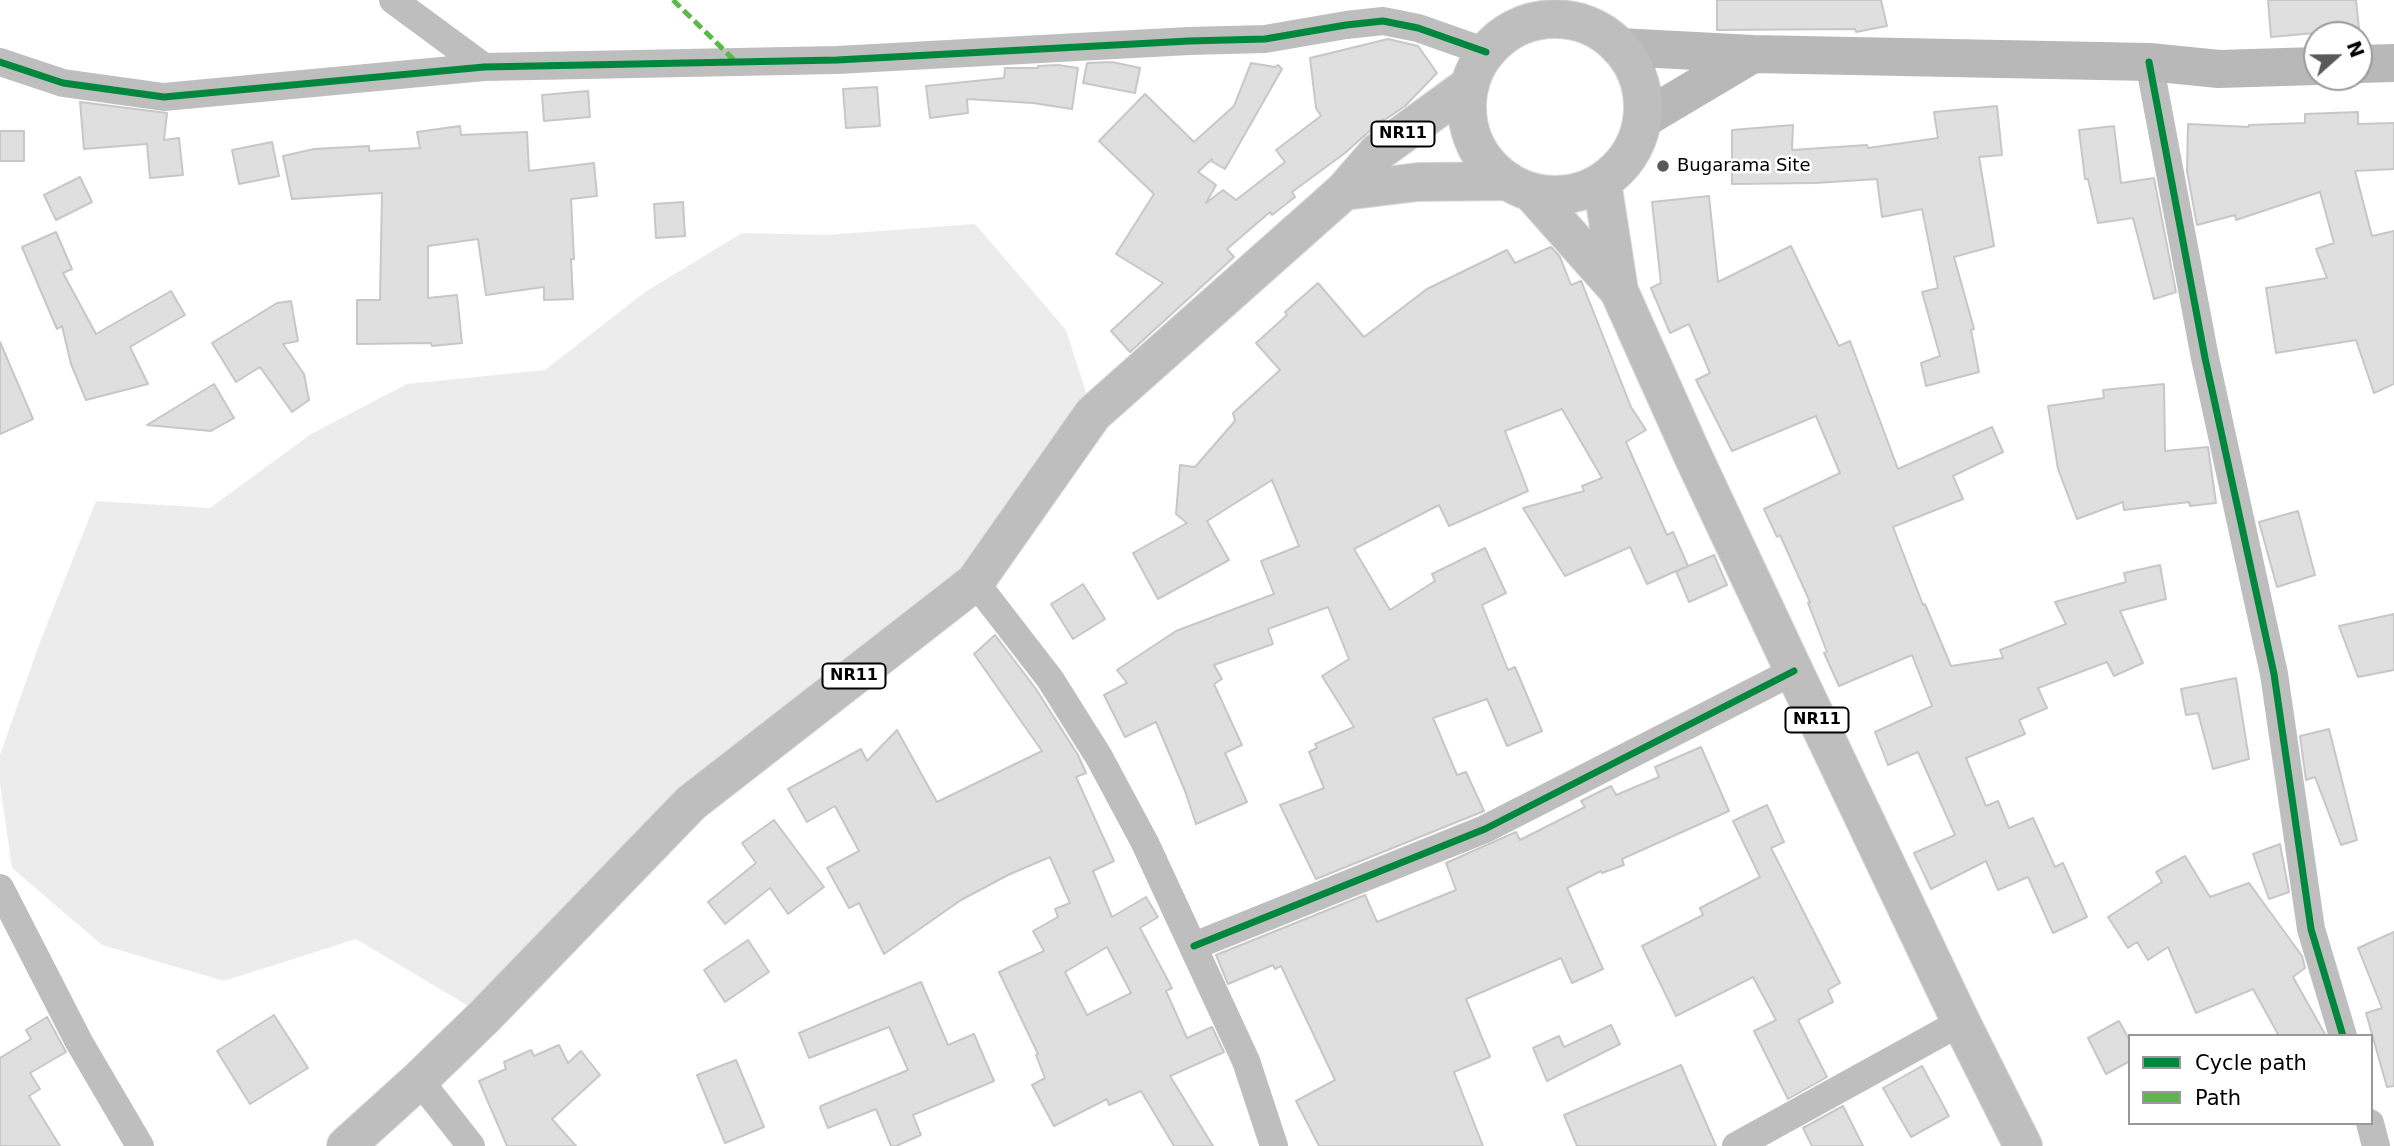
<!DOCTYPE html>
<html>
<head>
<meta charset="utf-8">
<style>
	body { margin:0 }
	#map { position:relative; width:2394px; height:1146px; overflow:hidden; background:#fff; font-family:"DejaVu Sans",sans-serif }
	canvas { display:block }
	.legend { position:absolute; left:2128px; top:1034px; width:245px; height:91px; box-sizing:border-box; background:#fff; border:2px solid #999; margin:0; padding:9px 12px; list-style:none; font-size:21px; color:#000 }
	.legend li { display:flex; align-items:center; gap:14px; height:35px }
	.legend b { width:35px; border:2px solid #999 }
	.north { position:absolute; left:2303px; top:21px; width:70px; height:70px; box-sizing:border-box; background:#fff; border:2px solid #999; border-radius:50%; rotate:69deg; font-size:19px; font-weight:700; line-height:28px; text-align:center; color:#000 }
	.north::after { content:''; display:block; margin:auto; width:24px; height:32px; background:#595959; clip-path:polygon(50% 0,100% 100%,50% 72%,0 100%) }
</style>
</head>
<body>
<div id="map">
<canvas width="2394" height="1146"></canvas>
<ul class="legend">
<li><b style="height:9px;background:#00873e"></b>Cycle path</li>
<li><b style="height:9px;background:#58b947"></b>Path</li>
</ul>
<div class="north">N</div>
</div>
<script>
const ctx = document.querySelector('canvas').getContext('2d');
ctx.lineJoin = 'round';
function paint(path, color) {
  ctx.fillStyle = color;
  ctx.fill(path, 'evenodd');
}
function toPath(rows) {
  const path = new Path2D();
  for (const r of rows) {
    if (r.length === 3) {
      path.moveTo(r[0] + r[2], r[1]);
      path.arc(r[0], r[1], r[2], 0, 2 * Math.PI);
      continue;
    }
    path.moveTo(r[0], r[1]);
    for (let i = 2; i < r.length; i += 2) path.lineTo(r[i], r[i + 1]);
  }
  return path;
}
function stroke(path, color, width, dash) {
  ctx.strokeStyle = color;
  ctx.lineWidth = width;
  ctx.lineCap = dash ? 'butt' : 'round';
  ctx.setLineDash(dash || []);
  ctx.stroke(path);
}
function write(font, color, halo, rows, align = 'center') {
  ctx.font = font + ' "DejaVu Sans",sans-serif';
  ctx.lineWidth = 5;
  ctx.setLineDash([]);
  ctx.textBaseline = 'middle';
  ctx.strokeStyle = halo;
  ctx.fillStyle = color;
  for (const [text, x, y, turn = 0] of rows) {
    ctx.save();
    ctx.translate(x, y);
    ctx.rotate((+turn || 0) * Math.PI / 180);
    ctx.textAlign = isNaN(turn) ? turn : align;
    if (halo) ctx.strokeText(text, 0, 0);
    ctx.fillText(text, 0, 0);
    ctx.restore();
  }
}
paint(toPath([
	[975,224,1066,330,1093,414,975,582,691,803,485,1016,356,939,224,981,102,945,12,868,0,784,0,755,40,642,96,501,210,508,311,434,407,384,545,370,645,292,742,233,826,235]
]), '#ececec');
const building = toPath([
	[1717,0,1881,0,1887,26,1856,32,1855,29,1717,30,1717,0],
	[2268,0,2356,0,2359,29,2271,37,2268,0],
	[1388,39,1418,46,1437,73,1405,106,1383,121,1383,119,1345,153,1292,192,1295,197,1272,215,1270,212,1227,249,1234,257,1130,352,1111,331,1163,283,1116,254,1154,194,1099,141,1145,94,1194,142,1234,106,1251,63,1275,67,1278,65,1282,69,1225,169,1211,161,1212,159,1198,172,1216,185,1206,203,1223,190,1236,200,1285,162,1276,150,1321,116,1316,108,1310,58,1388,39],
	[1112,62,1140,68,1135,93,1083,83,1087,63,1112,62],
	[1058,65,1078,68,1072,109,1033,103,967,99,968,113,930,118,926,86,1004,78,1005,68,1038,68,1038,66,1058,65],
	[877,87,880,126,846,128,843,89,877,87],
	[588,91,590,117,544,121,542,95,588,91],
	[80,102,167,113,164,140,179,138,183,175,150,178,147,144,84,149,80,102],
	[1997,106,2002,155,1979,157,1994,246,1954,257,1974,329,1971,330,1979,372,1926,386,1921,363,1940,356,1922,292,1938,288,1922,209,1882,217,1877,179,1815,183,1732,184,1732,130,1793,125,1792,150,1867,145,1868,148,1938,138,1934,112,1997,106],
	[2358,112,2358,124,2394,123,2394,169,2355,171,2372,236,2394,231,2394,384,2374,393,2356,340,2276,353,2266,288,2327,278,2316,249,2334,243,2320,192,2236,220,2235,215,2197,225,2187,171,2188,124,2249,127,2249,125,2305,123,2305,114,2358,112],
	[460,126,461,135,527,132,529,171,594,163,597,196,571,199,574,259,571,259,573,299,544,300,544,287,486,295,478,239,428,246,428,298,457,295,462,343,432,346,431,343,357,344,357,300,380,300,382,193,292,199,283,156,314,149,369,146,369,151,420,148,417,132,460,126],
	[2114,126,2121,183,2154,178,2176,292,2154,299,2133,218,2098,223,2088,179,2085,179,2079,130,2114,126],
	[0,131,24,131,24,161,0,161,0,131],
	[272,142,279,176,239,184,232,150,272,142],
	[80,177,92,202,56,220,44,195,80,177],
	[1709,196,1718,282,1791,246,1839,346,1850,341,1898,469,1992,427,2003,452,1953,476,1963,499,1893,527,1923,605,1925,604,1951,666,2003,658,2000,650,2066,624,2055,602,2126,582,2124,573,2160,565,2166,599,2120,611,2143,663,2114,676,2107,662,2038,688,2047,708,2019,720,2025,734,1966,758,1986,806,1998,801,2009,828,2033,818,2055,867,2063,863,2087,917,2053,933,2028,877,1998,890,1986,861,1931,889,1914,853,1955,835,1918,752,1888,765,1875,732,1932,706,1912,655,1839,686,1824,653,1827,652,1808,603,1810,602,1780,535,1777,537,1764,509,1840,473,1816,416,1732,451,1696,380,1710,373,1689,324,1670,333,1651,288,1661,283,1652,202,1709,196],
	[683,202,685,236,656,238,654,204,683,202],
	[56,232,72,269,63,273,96,334,171,291,185,315,130,347,148,384,86,400,71,364,62,326,57,329,22,247,56,232],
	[1551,247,1560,257,1571,285,1581,281,1582,283,1631,407,1646,430,1626,442,1667,535,1673,532,1688,566,1677,571,1714,555,1727,585,1689,602,1676,571,1647,584,1630,547,1565,576,1523,508,1584,491,1582,486,1602,478,1562,409,1505,431,1528,491,1449,526,1439,505,1354,549,1390,610,1435,581,1432,574,1485,548,1506,593,1482,605,1508,670,1515,667,1542,731,1507,746,1487,699,1433,718,1457,775,1466,772,1484,811,1316,879,1280,805,1324,788,1309,752,1317,748,1315,744,1354,727,1322,676,1349,659,1328,607,1268,629,1273,644,1214,665,1222,679,1214,684,1242,745,1225,753,1247,802,1196,824,1185,791,1156,722,1125,737,1104,695,1127,683,1117,670,1176,631,1274,594,1261,561,1299,546,1272,480,1207,521,1229,560,1158,599,1133,553,1187,523,1176,514,1180,465,1195,467,1235,421,1233,413,1280,370,1256,343,1287,315,1285,312,1318,283,1364,337,1427,289,1507,250,1515,263,1551,247],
	[291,301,298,341,283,344,304,374,309,400,292,412,260,367,236,382,212,343,277,303,291,301],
	[0,342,33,419,0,434,0,342],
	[214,384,234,418,211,431,147,425,214,384],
	[2164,384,2165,451,2208,447,2216,503,2190,506,2189,502,2124,510,2123,502,2077,519,2058,469,2048,406,2104,398,2103,390,2164,384],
	[2298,511,2315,575,2277,587,2259,522,2298,511],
	[1083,584,1105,619,1073,639,1051,604,1083,584],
	[2394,614,2394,670,2358,677,2339,626,2394,614],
	[995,635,1036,689,1078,755,1086,773,1076,777,1114,861,1093,871,1112,917,1146,897,1158,917,1140,928,1172,988,1166,991,1187,1038,1212,1027,1224,1052,1170,1076,1213,1146,1174,1146,1141,1091,1109,1105,1107,1099,1054,1126,1032,1085,1045,1078,1036,1055,1038,1054,999,972,1044,951,1033,931,1058,917,1055,909,1070,903,1050,857,1008,875,961,900,884,954,859,903,849,908,827,868,859,851,835,806,807,822,788,789,861,749,867,761,897,730,937,802,1042,751,974,654,995,635],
	[1107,947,1131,993,1087,1015,1065,972,1107,947],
	[2236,678,2249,759,2213,769,2198,713,2186,715,2181,689,2236,678],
	[2329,729,2357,840,2341,845,2315,777,2306,780,2300,736,2329,729],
	[1701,747,1729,811,1622,859,1624,865,1602,873,1601,871,1567,888,1603,969,1572,983,1561,958,1466,999,1490,1057,1454,1072,1483,1146,1319,1146,1296,1101,1335,1080,1281,966,1275,969,1273,965,1228,984,1216,955,1365,895,1377,922,1456,890,1446,863,1516,832,1520,840,1585,807,1581,801,1611,786,1616,795,1659,777,1655,767,1701,747],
	[1767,805,1784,842,1771,848,1840,983,1828,990,1833,1002,1798,1020,1827,1077,1788,1099,1754,1031,1776,1020,1753,977,1676,1016,1642,946,1703,915,1700,908,1760,877,1733,821,1767,805],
	[774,820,824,887,788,914,770,888,725,924,708,902,756,863,742,843,774,820],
	[2280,844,2289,892,2269,899,2253,854,2280,844],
	[2185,856,2210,897,2249,883,2302,956,2305,968,2293,977,2326,1036,2279,1036,2253,989,2196,1013,2168,947,2148,960,2137,942,2128,948,2108,917,2162,882,2156,872,2185,856],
	[2394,932,2394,1086,2387,1087,2366,1013,2382,1008,2358,948,2394,932],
	[748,940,769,972,725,1002,704,970,748,940],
	[921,982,948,1045,974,1034,994,1081,913,1115,921,1135,896,1146,891,1146,876,1109,828,1128,820,1108,821,1106,908,1070,889,1027,809,1058,799,1033,921,982],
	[274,1015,308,1068,250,1104,217,1051,274,1015],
	[47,1017,66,1052,30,1073,40,1089,29,1096,60,1146,0,1146,0,1058,31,1039,26,1030,47,1017],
	[2119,1021,2130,1041,2130,1061,2106,1074,2088,1038,2119,1021],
	[1611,1025,1620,1044,1547,1081,1533,1048,1559,1036,1564,1047,1611,1025],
	[559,1045,568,1063,581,1051,600,1075,552,1119,576,1146,507,1146,479,1081,506,1069,504,1062,531,1050,534,1056,559,1045],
	[736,1060,764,1127,725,1143,697,1075,736,1060],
	[1681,1065,1716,1146,1577,1146,1564,1115,1681,1065],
	[1922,1066,1949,1116,1911,1137,1883,1088,1922,1066],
	[1843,1106,1863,1146,1812,1146,1803,1128,1843,1106]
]);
paint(building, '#dfdfdf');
stroke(building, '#c7c7c7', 2);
const trunk = toPath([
	[1555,107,88],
	[1602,182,1619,291,1692,454,1794,671,1961,1022,2023,1146],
	[1344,191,1418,182,1508,181],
	[1531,192,1619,291],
	[346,1146,419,1080,485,1016,691,803,975,582,1093,414,1344,191,1378,152,1470,85]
]);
stroke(trunk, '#dbdbdb', 40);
stroke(toPath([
	[393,0,484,67],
	[0,62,63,83,164,97,484,67,837,60,1189,41,1265,39,1346,25,1383,21,1418,28,1486,52],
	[2149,62,2205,358,2274,674,2311,929,2343,1036],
	[975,582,1050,679,1099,757,1145,843,1246,1061,1274,1146],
	[0,888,79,1042,140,1146],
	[1194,946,1485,829,1794,671],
	[419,1080,471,1146],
	[2370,1123,2376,1146],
	[1736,1146,1961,1022]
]), '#bebebe', 28);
stroke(toPath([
	[1619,47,1753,54,2149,62,2219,69,2317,66],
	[2359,64,2394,63],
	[1642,120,1753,54]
]), '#b8b8b8', 38);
stroke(trunk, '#bebebe', 38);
stroke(toPath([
	[673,0,736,62]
]), '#58b947', 5, [10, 5]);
stroke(toPath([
	[0,62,63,83,164,97,484,67,837,60,1189,41,1265,39,1346,25,1383,21,1418,28,1486,52],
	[2149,62,2205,358,2274,674,2311,929,2343,1036],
	[1194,946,1485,829,1794,671]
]), '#00873e', 7);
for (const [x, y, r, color] of [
	[1663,166,7,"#595959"]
]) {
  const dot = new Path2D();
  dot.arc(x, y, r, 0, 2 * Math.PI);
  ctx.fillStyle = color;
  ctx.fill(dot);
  stroke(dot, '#fff', 2.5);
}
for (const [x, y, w] of [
	[1403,134,63],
	[854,676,63],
	[1817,720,63]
]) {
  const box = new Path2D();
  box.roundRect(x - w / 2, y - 12.5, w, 25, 5);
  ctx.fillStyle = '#fff';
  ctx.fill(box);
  stroke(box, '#000', 2);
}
write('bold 16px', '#000', null, [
	["NR11",1403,134],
	["NR11",854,676],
	["NR11",1817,720]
]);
write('18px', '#000', '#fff', [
	["Bugarama Site",1677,166]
], 'left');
</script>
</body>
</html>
